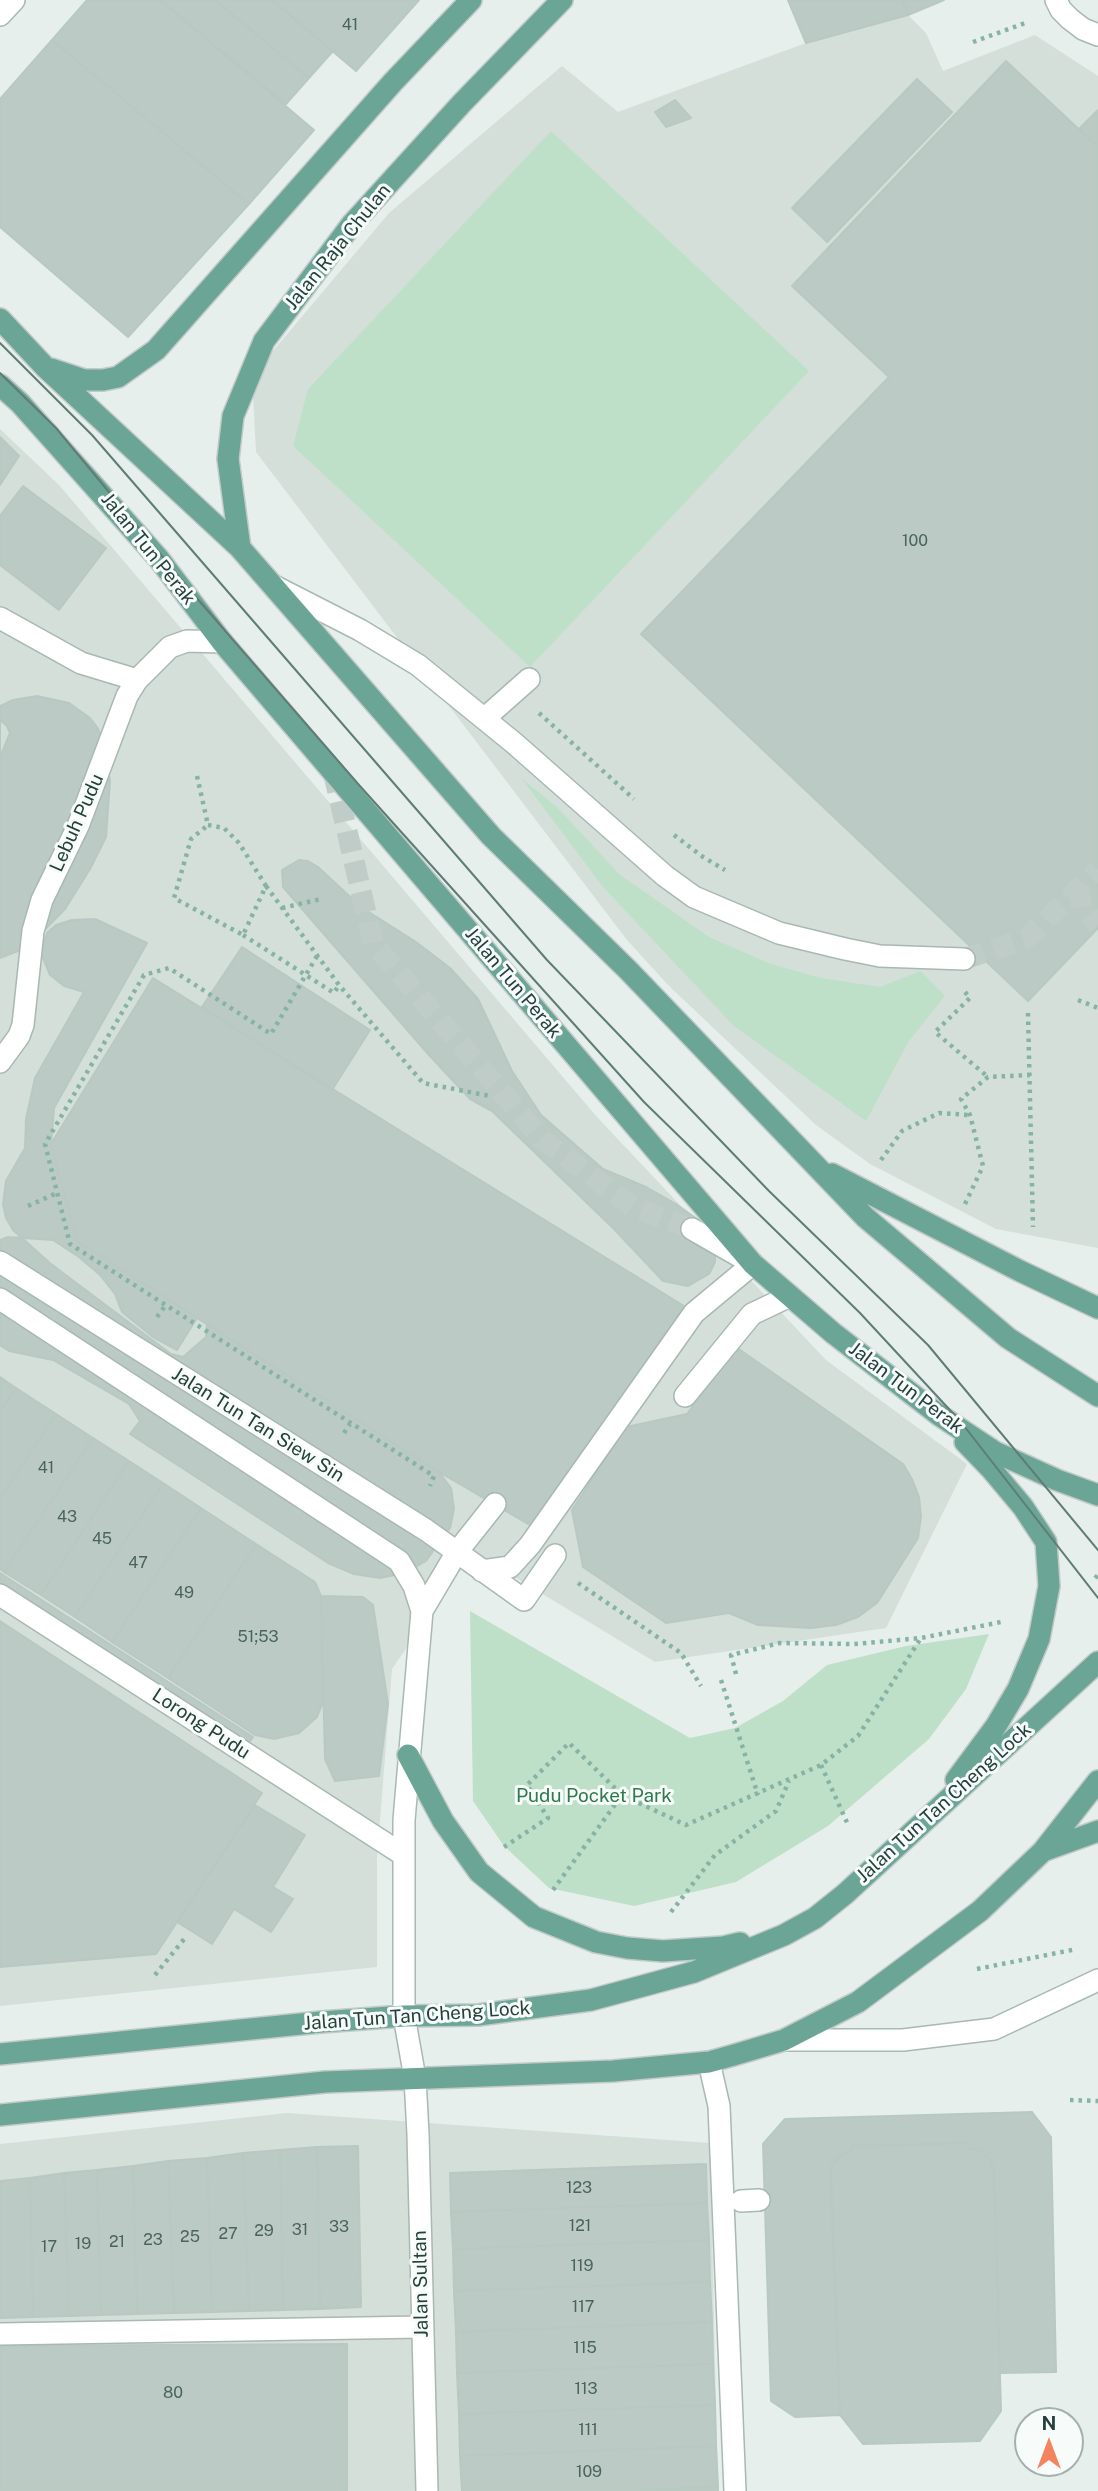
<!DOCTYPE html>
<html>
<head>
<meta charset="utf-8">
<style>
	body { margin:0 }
	#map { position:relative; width:1098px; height:2491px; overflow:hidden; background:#e6efeb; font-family:"Public Sans",sans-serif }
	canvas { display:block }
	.north { position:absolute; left:1014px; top:2407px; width:70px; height:70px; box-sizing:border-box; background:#f7fbf9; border:2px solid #a3b1ad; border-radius:50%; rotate:0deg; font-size:19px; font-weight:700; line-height:28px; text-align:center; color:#24423a }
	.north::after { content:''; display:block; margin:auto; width:24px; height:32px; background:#f4845f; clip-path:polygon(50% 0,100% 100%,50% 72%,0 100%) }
</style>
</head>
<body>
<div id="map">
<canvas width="1098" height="2491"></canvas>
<div class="north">N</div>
</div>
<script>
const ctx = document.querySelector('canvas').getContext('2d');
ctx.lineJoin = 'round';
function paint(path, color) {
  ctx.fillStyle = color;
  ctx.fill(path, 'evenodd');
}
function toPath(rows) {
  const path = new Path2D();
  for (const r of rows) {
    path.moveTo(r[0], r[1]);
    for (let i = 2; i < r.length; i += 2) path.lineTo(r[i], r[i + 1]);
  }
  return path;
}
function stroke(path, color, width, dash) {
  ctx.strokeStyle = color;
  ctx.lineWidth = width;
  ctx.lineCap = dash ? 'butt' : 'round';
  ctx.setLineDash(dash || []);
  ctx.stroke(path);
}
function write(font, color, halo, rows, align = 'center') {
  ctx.font = font + ' "Public Sans",sans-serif';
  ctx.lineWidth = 6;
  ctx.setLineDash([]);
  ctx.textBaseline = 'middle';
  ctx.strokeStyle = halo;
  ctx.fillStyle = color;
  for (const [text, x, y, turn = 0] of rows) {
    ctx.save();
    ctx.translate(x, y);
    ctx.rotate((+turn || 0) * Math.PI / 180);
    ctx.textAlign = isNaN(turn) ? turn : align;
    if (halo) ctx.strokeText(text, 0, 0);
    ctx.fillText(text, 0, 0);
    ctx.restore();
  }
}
paint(toPath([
	[908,15,926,33,943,71,1035,35,1098,76,1098,1248,996,1229,870,1164,816,1125,669,986,627,940,256,452,252,376,389,213,562,66,618,112,806,43],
	[0,429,59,485,597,1117,826,1360,967,1464,886,1628,655,1662,473,1552,392,1669,377,1858,377,1967,0,2006],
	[287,2113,710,2143,718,2491,0,2491,0,2144]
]), '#d4dfda');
paint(toPath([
	[551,131,809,371,530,667,293,446,308,389],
	[522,779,557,807,619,874,709,937,771,964,821,978,880,987,920,971,945,996,909,1041,866,1121,734,1026,603,887],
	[470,1611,690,1738,735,1728,783,1701,827,1665,906,1646,989,1634,966,1689,929,1739,828,1826,736,1882,634,1906,549,1888,504,1846,473,1801]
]), '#bfe0c8');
const building = toPath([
	[87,0,160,0,314,130,249,204,52,40,87,0],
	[160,0,215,0,309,78,286,104,160,0],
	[215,0,272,0,333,51,309,78,215,0],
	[272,0,419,0,356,71,272,0],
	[788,0,902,0,908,15,806,43,788,0],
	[902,0,944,0,908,15,902,0],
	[52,40,249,204,128,337,0,227,0,99,52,40],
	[1006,61,1098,147,1098,928,1028,1001,641,634,889,377,792,286,1006,61],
	[917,79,952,112,827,242,792,208,917,79],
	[675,100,691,118,666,127,655,112,675,100],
	[1098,110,1098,147,1079,129,1098,110],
	[0,437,19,456,0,485,0,437],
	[23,486,106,548,59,610,0,565,0,516,23,486],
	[37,696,69,703,90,718,97,727,104,743,110,782,106,837,90,869,65,909,28,947,0,958,0,706,13,700,37,696],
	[0,720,7,726,10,733,0,757,0,720],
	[299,860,308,861,318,867,361,907,416,942,450,968,478,999,512,1071,541,1115,603,1169,646,1187,676,1204,704,1224,715,1248,715,1262,709,1274,688,1286,663,1281,614,1229,492,1111,470,1099,429,1055,283,887,282,870,299,860],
	[95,919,147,943,54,1108,51,1144,77,1241,207,1324,206,1337,183,1357,171,1354,51,1264,13,1230,6,1218,3,1204,6,1181,25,1148,26,1119,35,1078,84,992,64,986,50,975,41,953,47,933,56,925,72,920,95,919],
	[242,947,370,1030,332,1090,202,1007,242,947],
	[153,978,684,1306,535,1528,439,1472,77,1241,51,1144,153,978],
	[8,1237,53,1240,79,1257,100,1275,115,1294,122,1312,153,1337,177,1350,197,1318,439,1472,451,1488,454,1509,450,1528,426,1561,405,1573,380,1578,354,1574,328,1563,130,1434,140,1421,129,1404,53,1360,9,1351,0,1345,0,1240,8,1237],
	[736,1347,903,1464,912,1479,919,1497,921,1516,918,1538,877,1603,858,1617,836,1625,811,1628,758,1625,729,1613,666,1623,583,1567,572,1510,626,1427,687,1414,736,1347],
	[0,1377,16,1388,0,1411,0,1377],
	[16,1388,56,1414,0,1499,0,1411,16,1388],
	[56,1414,93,1438,4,1572,0,1569,0,1499,56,1414],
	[93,1438,129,1461,41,1595,4,1572,93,1438],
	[129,1461,163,1483,75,1617,41,1595,129,1461],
	[163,1483,201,1508,112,1642,75,1617,163,1483],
	[201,1508,256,1544,168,1678,112,1642,201,1508],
	[256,1544,315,1582,321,1596,323,1702,317,1717,299,1733,274,1739,255,1735,168,1678,256,1544],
	[0,1573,253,1737,246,1747,0,1589,0,1573],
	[321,1596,363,1597,373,1605,388,1704,379,1776,335,1781,325,1759,321,1596],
	[0,1621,262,1793,156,1954,0,1967,0,1621],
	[255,1805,305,1835,273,1887,293,1899,271,1932,234,1909,212,1944,177,1922,255,1805],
	[1032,2112,1051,2137,1056,2372,1000,2373,994,2170,989,2158,978,2149,970,2149,970,2143,852,2146,852,2151,846,2152,834,2161,830,2174,840,2415,795,2417,771,2401,763,2144,785,2119,1032,2112],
	[970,2143,970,2149,978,2149,989,2158,994,2170,1001,2411,980,2441,863,2444,840,2415,831,2167,840,2156,852,2151,852,2146,970,2143],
	[358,2146,361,2307,320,2309,317,2147,358,2146],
	[317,2147,320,2309,283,2310,280,2150,317,2147],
	[280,2150,283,2310,249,2311,243,2153,280,2150],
	[243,2153,249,2311,212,2312,207,2158,243,2153],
	[207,2158,212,2312,174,2313,168,2161,207,2158],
	[168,2161,174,2313,137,2314,133,2166,168,2161],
	[706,2164,707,2203,451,2212,450,2173,706,2164],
	[133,2166,137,2314,101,2315,97,2170,133,2166],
	[97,2170,101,2315,69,2316,64,2173,97,2170],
	[64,2173,69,2316,33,2317,30,2178,64,2173],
	[30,2178,33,2317,0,2318,0,2181,30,2178],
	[707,2203,709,2240,453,2249,451,2212,707,2203],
	[709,2240,710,2282,454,2291,453,2249,709,2240],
	[710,2282,712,2322,456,2332,454,2291,710,2282],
	[712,2322,713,2364,457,2373,456,2332,712,2322],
	[347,2344,347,2491,0,2491,0,2346,347,2344],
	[713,2364,715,2405,459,2414,457,2373,713,2364],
	[715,2405,716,2446,460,2456,459,2414,715,2405],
	[716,2446,718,2487,614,2491,462,2491,460,2456,716,2446],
	[718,2487,718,2491,614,2491,718,2487]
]);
paint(building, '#bbcac4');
stroke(building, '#b8c9c2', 2);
stroke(toPath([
	[333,771,373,943,544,1141,633,1207,692,1229],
	[1079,887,1082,908,1098,925],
	[964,959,1026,939,1098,870]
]), '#bfccc8', 21, [21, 10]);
const minor = toPath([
	[1056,0,1061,10,1070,19,1083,29,1098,35],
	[0,15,14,0],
	[274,586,360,630,418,665,514,743,665,876,694,897,779,933,845,949,880,956,964,959],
	[0,618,81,663,137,680],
	[485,718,529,679],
	[0,1062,19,1036,23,1025,33,931,42,900,78,826,127,696,137,680,170,647,187,641,222,642],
	[0,1262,426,1530,524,1600,555,1555],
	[0,1299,399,1561,414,1586,422,1611,404,1820,404,2016,415,2078,418,2134,427,2491],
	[685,1396,752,1314,790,1296],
	[482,1571,510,1567,530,1545,694,1313,753,1264,692,1229],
	[0,1595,402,1854],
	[422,1611,457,1552,495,1504],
	[784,2040,903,2040,994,2029,1098,1980],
	[709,2062,719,2106,735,2491],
	[741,2201,759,2200],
	[0,2334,422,2327]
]);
const major = toPath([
	[0,319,46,368,240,548,491,836,628,970,865,1217,1008,1338,1098,1396],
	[51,369,84,380,103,380,118,377,156,350,393,82,471,0],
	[0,385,20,403,159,559,222,642,753,1264,833,1333,939,1415,995,1452,1057,1480,1098,1495],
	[240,548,228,459,233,416,264,341,352,224,462,103,562,0],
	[832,1174,1020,1271,1098,1308],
	[408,1755,443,1821,479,1872,534,1917,596,1942,627,1948,663,1951,723,1947,740,1943],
	[956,1780,996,1726,1018,1689,1039,1639,1049,1586,1046,1542,1023,1507,992,1470,965,1442],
	[1043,1851,1098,1831],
	[0,2054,321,2022,404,2016,478,2015,591,2000,694,1972,784,1935,815,1918,845,1894,1098,1662],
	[0,2115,325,2082,613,2071,709,2062,734,2055,784,2040,858,2002,980,1911,1043,1851,1098,1781]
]);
stroke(minor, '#a8b8b2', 24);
stroke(major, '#c2cac8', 24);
stroke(toPath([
	[973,42,1028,22],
	[539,713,634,799],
	[197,776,208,825],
	[208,825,224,828,239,843,266,886,243,935,174,898,191,839,208,825],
	[674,835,703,857,725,870],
	[266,886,339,985,423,1083,490,1096],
	[282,908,321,899],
	[243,935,334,993,339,985],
	[317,956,271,1034,169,968,144,975,45,1144,70,1244,434,1476,430,1486],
	[965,992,970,998,935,1032,988,1077],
	[1078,1000,1098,1008],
	[1028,1013,1033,1227],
	[881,1160,902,1131,939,1113,969,1115],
	[965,1204,983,1166,970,1115,961,1099,988,1077,1030,1075],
	[28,1206,57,1193],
	[157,1317,165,1306],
	[344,1433,350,1424],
	[1095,1578,1098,1575],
	[578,1583,681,1653,701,1686],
	[736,1674,731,1655,780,1643,854,1644,921,1638,1001,1622],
	[721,1680,758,1795],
	[821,1765,849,1827],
	[504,1847,548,1818,527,1785,569,1743,622,1795],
	[553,1890,622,1795,686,1825,821,1765,858,1736,921,1638],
	[671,1912,715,1855,776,1811,789,1781],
	[977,1969,1077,1949],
	[155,1975,185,1938],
	[1070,2100,1098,2101]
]), '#86b3a5', 4.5, [3.5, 5]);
stroke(minor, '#fff', 21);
stroke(major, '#6aa596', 21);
stroke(toPath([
	[0,343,92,435,547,960,769,1191,928,1345,1098,1550],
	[0,373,56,428,195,596,359,785,644,1102,860,1313,961,1422,1098,1598]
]), '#5f7d75', 2);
write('16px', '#4a645c', null, [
	["41",350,25],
	["100",915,541],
	["41",46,1468],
	["43",67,1517],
	["45",102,1539],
	["47",138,1563],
	["49",184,1593],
	["51;53",258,1637],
	["123",579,2188],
	["121",580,2226],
	["33",339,2227],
	["31",300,2230],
	["29",264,2231],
	["27",228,2234],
	["25",190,2237],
	["23",153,2240],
	["21",117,2242],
	["19",83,2244],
	["17",49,2247],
	["119",582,2266],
	["117",583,2307],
	["115",585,2348],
	["113",586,2389],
	["80",173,2393],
	["111",588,2430],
	["109",589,2472]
]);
write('19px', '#24423a', '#f7fbf9', [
	["Jalan Raja Chulan",338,247,-51],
	["Jalan Tun Perak",148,549,51],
	["Lebuh Pudu",77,823,-66],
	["Jalan Tun Perak",513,983,50],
	["Jalan Tun Perak",906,1388,37],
	["Jalan Tun Tan Siew Sin",258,1425,32],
	["Lorong Pudu",201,1724,33],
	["Jalan Tun Tan Cheng Lock",944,1803,-42],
	["Jalan Tun Tan Cheng Lock",417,2016,-4],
	["Jalan Sultan",421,2284,-91]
]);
write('19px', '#2d7a4b', '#f7fbf9', [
	["Pudu Pocket Park",594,1796]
]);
</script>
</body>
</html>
